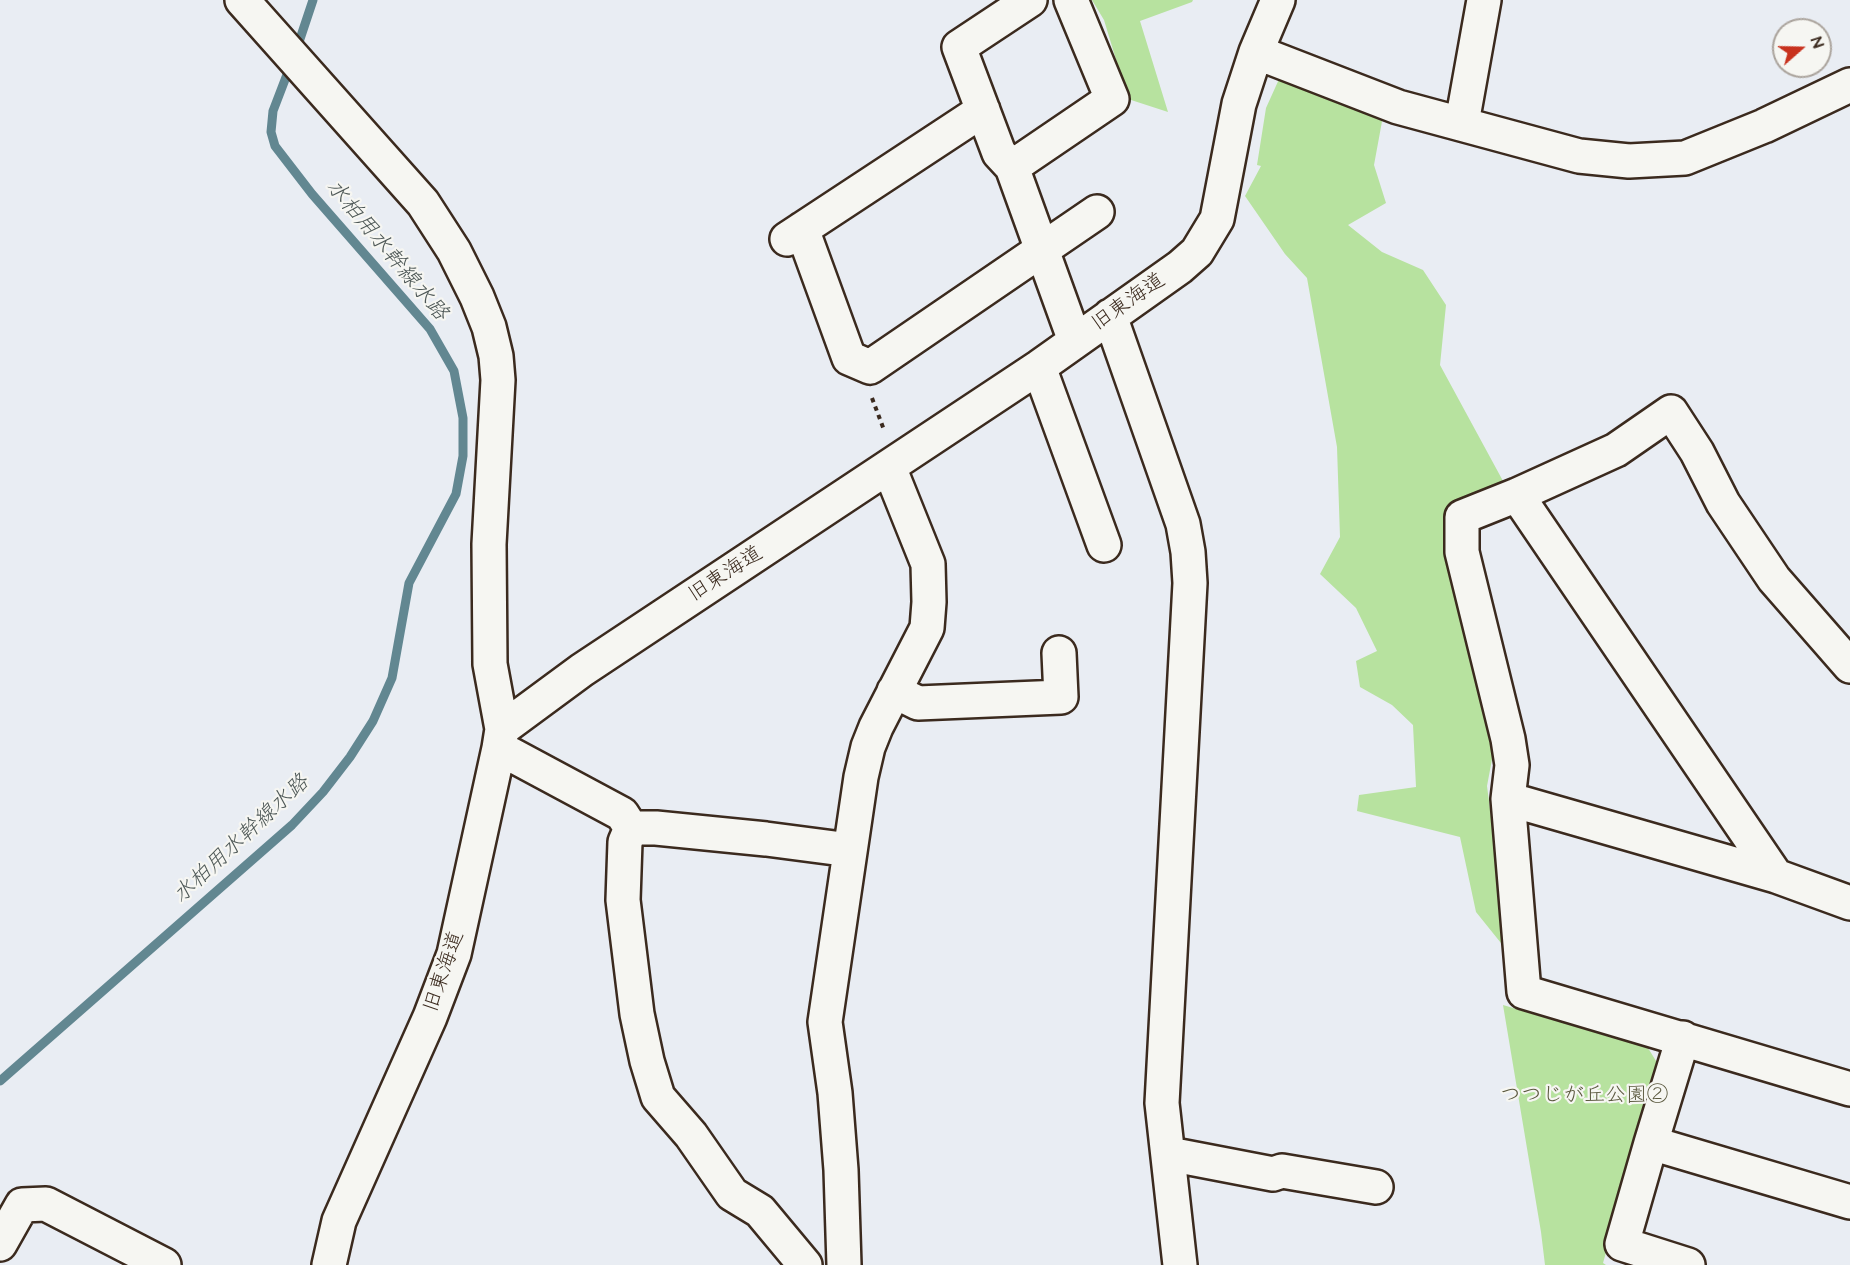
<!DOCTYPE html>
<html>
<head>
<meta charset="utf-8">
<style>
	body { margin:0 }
	#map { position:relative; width:1850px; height:1265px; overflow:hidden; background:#e9edf3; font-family:"Architects Daughter",sans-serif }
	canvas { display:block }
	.north { position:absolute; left:1772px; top:18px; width:60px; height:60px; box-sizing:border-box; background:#f6f6f2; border:2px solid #aba49d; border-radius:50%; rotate:70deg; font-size:16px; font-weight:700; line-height:24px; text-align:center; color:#3b2a1e }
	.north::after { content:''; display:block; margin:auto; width:21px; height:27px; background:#c8321e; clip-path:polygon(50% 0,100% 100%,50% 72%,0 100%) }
</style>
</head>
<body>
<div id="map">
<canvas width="1850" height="1265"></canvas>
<div class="north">N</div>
</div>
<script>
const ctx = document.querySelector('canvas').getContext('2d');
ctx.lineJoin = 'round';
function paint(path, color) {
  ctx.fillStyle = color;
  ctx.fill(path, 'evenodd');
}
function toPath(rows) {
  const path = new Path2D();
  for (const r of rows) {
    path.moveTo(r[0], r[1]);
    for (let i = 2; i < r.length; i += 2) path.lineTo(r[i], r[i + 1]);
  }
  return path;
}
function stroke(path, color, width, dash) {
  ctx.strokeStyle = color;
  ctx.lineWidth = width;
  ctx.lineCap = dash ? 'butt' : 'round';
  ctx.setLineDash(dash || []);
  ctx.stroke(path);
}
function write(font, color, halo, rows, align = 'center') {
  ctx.font = font + ' "Architects Daughter","Klee One",sans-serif';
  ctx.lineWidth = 4.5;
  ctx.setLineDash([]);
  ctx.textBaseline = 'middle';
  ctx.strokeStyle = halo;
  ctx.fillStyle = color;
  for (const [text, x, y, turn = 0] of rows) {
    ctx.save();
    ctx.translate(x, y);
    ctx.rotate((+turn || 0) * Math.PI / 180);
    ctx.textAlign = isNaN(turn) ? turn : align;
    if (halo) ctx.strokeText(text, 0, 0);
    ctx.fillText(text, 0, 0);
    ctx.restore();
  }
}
paint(toPath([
	[1092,0,1193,0,1192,2,1140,21,1168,112,1128,99,1104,20],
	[1280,77,1383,116,1374,165,1386,203,1348,225,1382,252,1423,270,1446,305,1440,365,1503,481,1444,511,1476,684,1493,754,1487,786,1509,953,1476,912,1460,837,1357,811,1359,795,1416,787,1413,725,1392,705,1360,687,1356,661,1377,651,1356,608,1320,574,1340,537,1337,447,1307,278,1285,254,1245,196,1261,166,1257,165,1266,108],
	[1503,1005,1648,1048,1661,1069,1643,1123,1603,1263,1606,1265,1545,1265,1541,1232]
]), '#b7e29f');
stroke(toPath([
	[296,51,313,0],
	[0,1081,292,825,323,792,350,757,373,721,392,678,409,583,456,494,463,456,463,418,454,371,430,329,312,194,275,146,271,132,273,111,291,64]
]), '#628791', 9);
const minor = toPath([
	[242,0,423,203,454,251,477,297,489,327,496,356,498,380,489,544,490,664,502,729,499,748,454,954,430,1017,339,1221,329,1265],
	[1030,0,959,47,999,153,1012,167,1075,341],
	[1256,52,1398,107,1579,156,1629,161,1685,158,1764,126,1850,85],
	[1462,123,1484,0],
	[1012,167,1112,99,1071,0],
	[802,229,849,358,870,367,1097,212],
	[787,239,983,110],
	[1110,316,1183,524,1188,552,1190,583,1162,1103,1180,1265],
	[1039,367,1104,545],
	[1517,495,1776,876],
	[1850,666,1774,579,1723,503,1697,452,1671,412,1616,450,1517,495,1462,517,1462,552,1508,739,1512,765,1508,799,1524,992,1850,1089],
	[894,691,918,703,1061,697,1059,653],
	[502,729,582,670,1039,367,1180,267,1197,252,1217,219,1239,104,1256,52,1278,0],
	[499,748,622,814,631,828,656,828,766,839,850,850],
	[1508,799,1776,876,1850,903],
	[631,828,625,842,623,900,637,1014,647,1061,658,1097,691,1135,732,1194,760,1211,805,1265],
	[1683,1038,1651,1143,1622,1244,1688,1265],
	[1651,1143,1850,1202],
	[1169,1154,1273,1174,1282,1171,1376,1187],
	[0,1244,22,1205,46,1204,164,1265],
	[844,1265,841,1170,835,1093,825,1022,861,777,868,747,876,727,927,628,929,602,928,564,889,467]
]);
stroke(minor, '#3b2a1e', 38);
stroke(toPath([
	[872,398,884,430]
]), '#3b2a1e', 4, [4.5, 4.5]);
stroke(minor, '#f6f6f2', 33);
write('21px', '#3b2a1e', '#f6f6f2', [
	["旧東海道",1129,303,-35],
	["旧東海道",726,575,-33],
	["旧東海道",445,972,-71]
]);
write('21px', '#5a583e', '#f6f6f2', [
	["つつじが丘公園②",1584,1097]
]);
write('italic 22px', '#4e5857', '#f6f6f2', [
	["水柏用水幹線水路",386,251,50],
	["水柏用水幹線水路",242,840,-43]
]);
</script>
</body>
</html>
